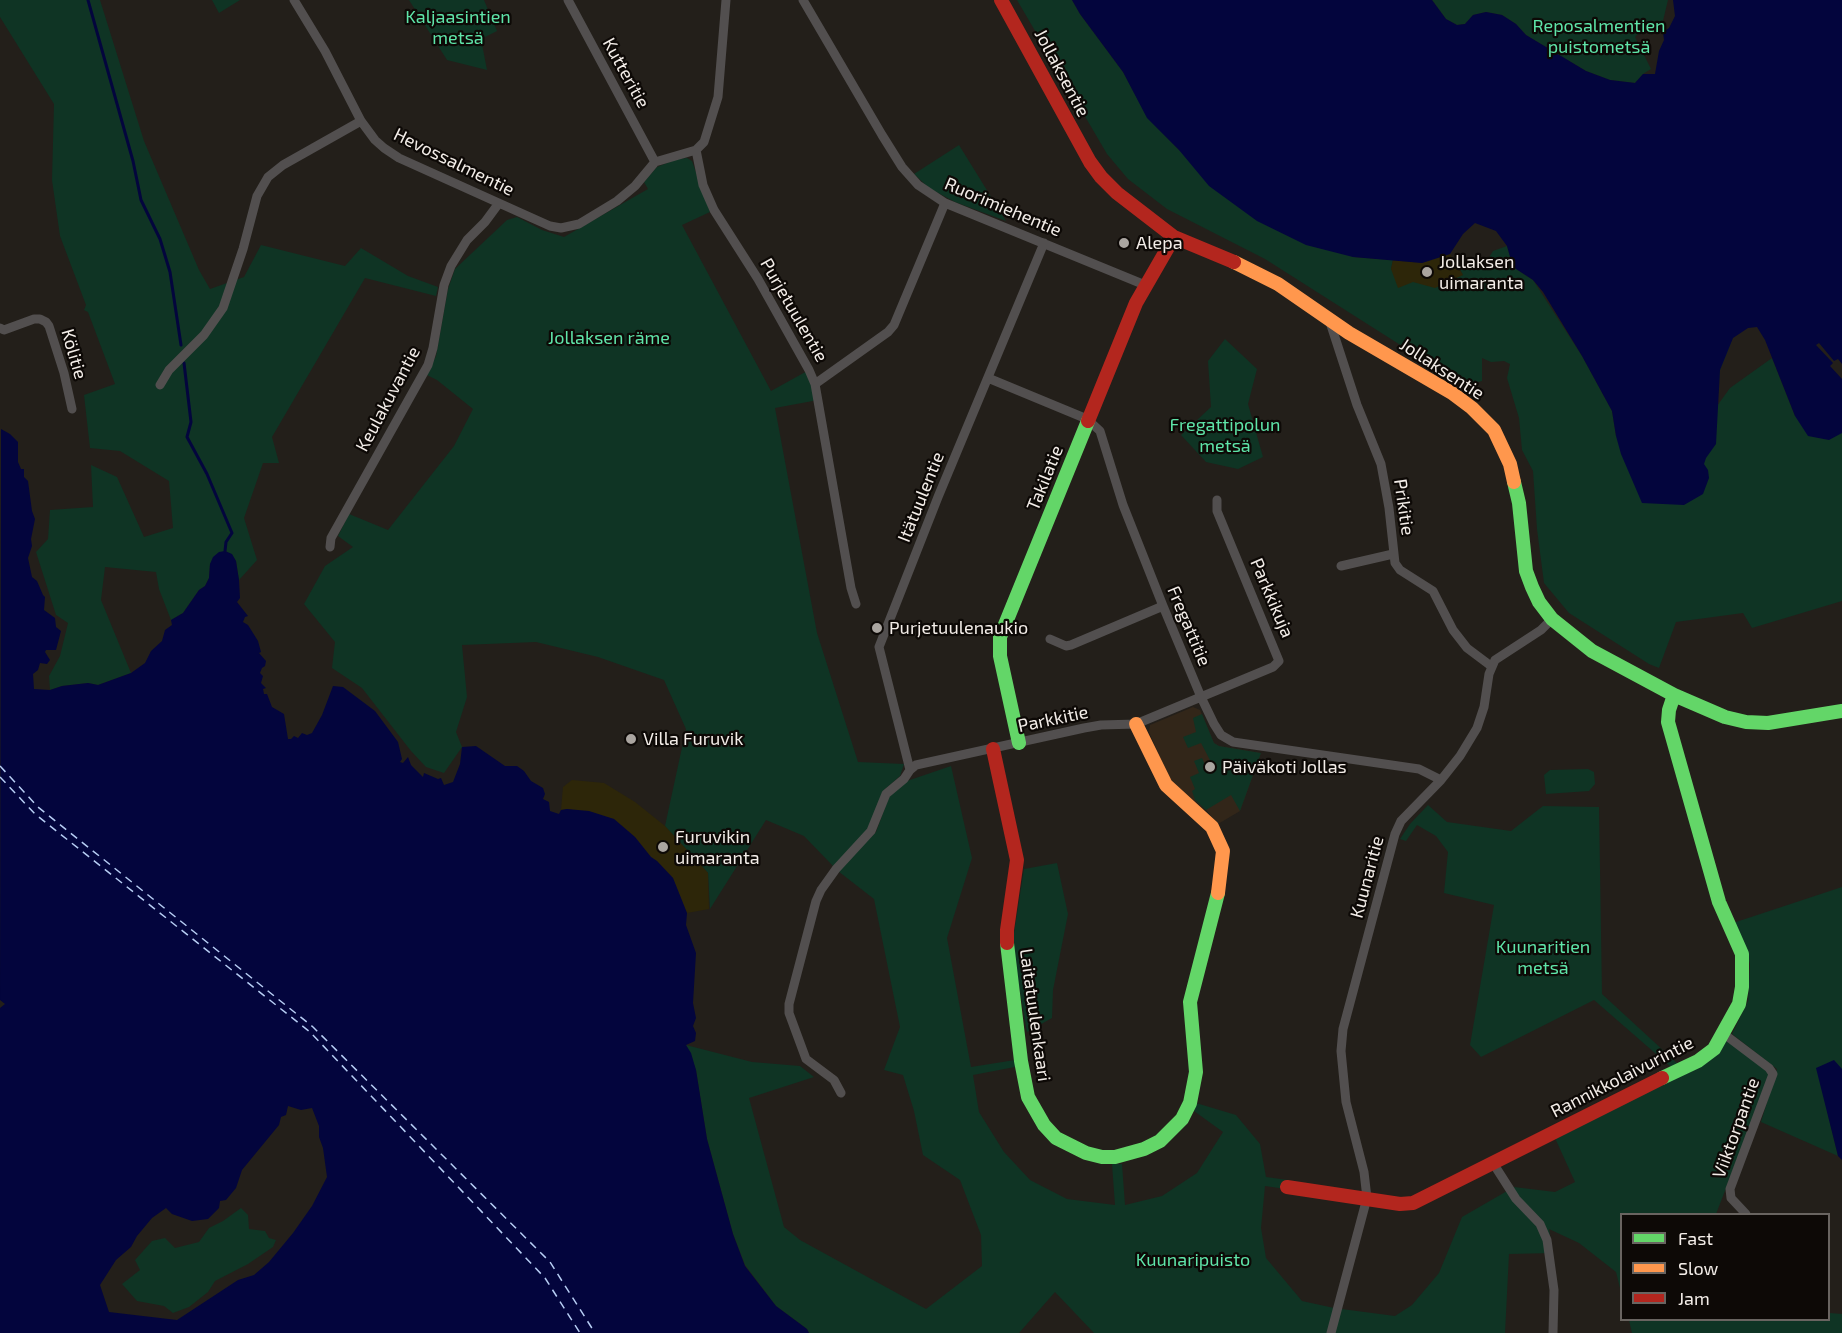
<!DOCTYPE html>
<html>
<head>
<meta charset="utf-8">
<style>
	body { margin:0 }
	#map { position:relative; width:1842px; height:1333px; overflow:hidden; background:#231f1a; font-family:"Exo 2",sans-serif }
	canvas { display:block }
	.legend { position:absolute; left:1620px; top:1213px; width:210px; height:108px; box-sizing:border-box; background:#0d0906; border:2px solid #696460; margin:0; padding:8px 10px; list-style:none; font-size:18px; color:#f3ede8 }
	.legend li { display:flex; align-items:center; gap:12px; height:30px }
	.legend b { width:30px; border:2px solid #696460 }
</style>
</head>
<body>
<div id="map">
<canvas width="1842" height="1333"></canvas>
<ul class="legend">
<li><b style="height:8px;background:#63d668"></b>Fast</li>
<li><b style="height:8px;background:#ff974d"></b>Slow</li>
<li><b style="height:8px;background:#b3261e"></b>Jam</li>
</ul>
</div>
<script>
const ctx = document.querySelector('canvas').getContext('2d');
ctx.lineJoin = 'round';
function paint(path, color) {
  ctx.fillStyle = color;
  ctx.fill(path, 'evenodd');
}
function toPath(rows) {
  const path = new Path2D();
  for (const r of rows) {
    path.moveTo(r[0], r[1]);
    for (let i = 2; i < r.length; i += 2) path.lineTo(r[i], r[i + 1]);
  }
  return path;
}
function stroke(path, color, width, dash) {
  ctx.strokeStyle = color;
  ctx.lineWidth = width;
  ctx.lineCap = dash ? 'butt' : 'round';
  ctx.setLineDash(dash || []);
  ctx.stroke(path);
}
function write(font, color, halo, rows, align = 'center') {
  ctx.font = font + ' "Exo 2",sans-serif';
  ctx.lineWidth = 4.5;
  ctx.setLineDash([]);
  ctx.textBaseline = 'middle';
  ctx.strokeStyle = halo;
  ctx.fillStyle = color;
  for (const [text, x, y, turn = 0] of rows) {
    ctx.save();
    ctx.translate(x, y);
    ctx.rotate((+turn || 0) * Math.PI / 180);
    ctx.textAlign = isNaN(turn) ? turn : align;
    if (halo) ctx.strokeText(text, 0, 0);
    ctx.fillText(text, 0, 0);
    ctx.restore();
  }
}
paint(toPath([
	[1193,707,1200,710,1214,743,1219,746,1261,753,1240,811,1218,824,1206,810,1171,782,1149,732,1150,725]
]), '#322619');
paint(toPath([
	[0,0,100,0,144,141,199,270,210,289,244,277,261,245,345,266,361,248,408,276,438,287,436,296,365,278,272,437,279,463,263,463,244,518,257,560,239,580,236,561,232,555,225,551,210,564,209,578,205,586,199,590,183,613,171,620,159,589,156,572,105,567,101,600,131,673,98,685,88,683,62,686,50,690,49,676,60,656,68,623,56,615,36,552,48,539,50,510,93,507,91,465,117,477,144,537,173,528,169,481,120,451,90,448,84,395,115,384,88,312,84,310,86,305,60,236,52,180,54,104,0,17],
	[212,0,240,0,219,13],
	[409,0,484,0,497,31,481,39,487,70,447,60],
	[1017,0,1072,0,1080,14,1123,72,1148,118,1179,150,1353,257,1393,260,1391,269,1413,282,1463,275,1458,266,1470,260,1488,259,1493,251,1507,246,1513,267,1533,280,1582,356,1612,411,1616,436,1706,397,1733,338,1720,370,1717,406,1730,388,1772,358,1795,416,1842,415,1842,601,1752,628,1743,613,1676,622,1659,668,1649,664,1569,613,1544,583,1537,529,1533,471,1522,450,1519,418,1507,378,1510,364,1504,361,1491,362,1482,358,1482,381,1474,383,1474,390,1435,367,1265,259,1167,209,1128,179,1107,154],
	[1432,0,1668,0,1662,25,1657,24,1655,28,1644,27,1635,37,1651,69,1643,74,1635,83,1610,80,1586,71,1526,35,1516,24,1502,15,1486,12,1473,15,1465,24,1457,25,1446,19],
	[959,145,1006,221,955,202,929,188,914,174],
	[687,158,692,161,710,212,682,225,771,391,809,370,818,400,775,408,817,633,858,762,904,764,900,776,883,791,869,829,833,866,804,836,766,820,710,909,708,873,665,826,686,729,664,680,598,657,536,642,462,645,467,697,456,732,462,747,444,773,426,767,411,751,362,688,332,668,335,642,304,604,325,566,353,547,338,536,349,514,388,530,454,446,473,409,437,380,427,375,436,356,448,289,455,269,507,220,517,217,542,230,564,237,648,189,644,182,657,167,677,159],
	[1225,339,1257,369,1248,404,1263,457,1238,469,1206,462,1181,435,1211,407,1208,361],
	[1202,714,1214,743,1219,746,1261,753,1240,811,1231,795,1206,810,1195,800,1192,791,1195,789,1190,777,1199,773,1194,761,1202,758,1206,767,1212,764,1201,743,1188,748,1183,737,1196,732,1193,718],
	[951,766,972,858,947,938,971,1067,1015,1060,1015,1067,973,1075,979,1112,1004,1152,1030,1180,1067,1199,1115,1205,1112,1164,1122,1164,1125,1205,1162,1196,1197,1173,1223,1132,1194,1111,1196,1103,1236,1115,1260,1144,1266,1177,1288,1180,1286,1189,1265,1186,1261,1228,1266,1258,1302,1301,1334,1308,1395,1316,1412,1305,1439,1273,1462,1217,1514,1187,1555,1192,1575,1182,1555,1138,1698,1067,1726,1039,1767,1071,1769,1077,1716,1214,1622,1214,1621,1292,1616,1272,1579,1243,1549,1229,1553,1253,1509,1254,1505,1333,1094,1333,1055,1292,1019,1333,809,1333,807,1329,776,1306,745,1265,733,1234,707,1139,696,1070,686,1045,752,1062,800,1066,814,1077,749,1098,784,1227,800,1240,926,1309,982,1266,981,1235,960,1180,923,1155,914,1111,903,1075,884,1070,900,1027,874,899,838,871,876,832,889,797,907,781],
	[1588,769,1594,772,1595,784,1589,791,1546,794,1544,775,1550,770],
	[1428,805,1447,822,1511,831,1543,806,1599,807,1602,994,1678,1064,1671,1067,1594,1000,1481,1057,1470,1045,1494,905,1444,893,1448,852,1436,836,1417,825,1406,841,1400,839,1410,824],
	[1057,863,1068,914,1053,990,1052,1018,1027,1032,1012,946,1024,869],
	[1842,887,1842,1120,1827,1110,1838,1156,1761,1122,1777,1069,1732,1034,1748,1001,1750,964,1743,942,1733,923],
	[241,1208,248,1215,249,1229,265,1231,269,1238,276,1240,273,1247,248,1264,215,1281,208,1292,189,1307,173,1313,164,1306,137,1301,122,1284,140,1270,135,1260,152,1241,165,1238,175,1248,199,1242,209,1228,223,1221],
	[1829,1313,1842,1314,1842,1333,1632,1333,1629,1320,1828,1320]
]), '#0f3424');
paint(toPath([
	[1450,254,1463,275,1435,288,1413,282,1398,288,1391,269,1393,260,1422,263],
	[572,780,604,783,635,802,665,826,708,873,709,909,687,913,673,878,657,861,651,857,635,837,614,819,567,809,561,810,563,787]
]), '#2d2609');
paint(toPath([
	[1072,0,1432,0,1446,19,1457,25,1465,24,1473,15,1486,12,1502,15,1516,24,1526,35,1586,71,1610,80,1635,83,1643,74,1655,74,1659,51,1664,40,1663,32,1669,28,1675,16,1673,0,1842,0,1842,433,1829,440,1808,436,1795,416,1765,340,1757,327,1748,328,1733,338,1720,370,1716,444,1706,458,1704,464,1708,470,1709,478,1703,494,1684,505,1642,503,1621,454,1616,436,1612,411,1582,356,1543,292,1533,280,1513,267,1507,246,1496,231,1475,223,1463,234,1450,254,1422,263,1353,257,1306,245,1257,221,1209,186,1179,150,1147,118,1123,72,1080,14],
	[1,429,10,434,18,442,18,462,21,469,24,469,24,477,28,481,32,511,35,519,31,539,32,546,28,558,32,577,37,581,43,595,45,597,44,610,55,618,56,627,61,631,56,650,46,650,45,652,50,660,47,664,40,663,38,670,33,674,34,689,50,690,62,686,88,683,98,685,131,673,145,663,151,651,162,641,165,630,172,625,171,620,183,613,199,590,205,586,209,578,210,564,213,557,219,552,225,551,232,554,236,561,239,580,240,598,237,602,248,616,245,617,243,622,248,625,258,641,261,652,259,653,266,661,265,666,262,668,260,673,263,676,261,683,266,688,263,689,264,694,267,694,272,707,284,714,288,739,291,739,294,736,298,738,302,733,307,735,312,733,322,715,333,686,343,687,375,711,398,742,402,759,400,762,403,763,408,757,411,765,423,777,424,773,438,779,441,778,444,785,453,782,460,764,462,747,476,746,505,766,517,766,524,771,531,781,543,788,545,794,543,799,549,802,550,811,559,814,561,810,567,809,589,811,614,819,635,837,651,857,657,861,673,878,687,913,686,925,696,953,693,1003,696,1018,693,1026,696,1033,695,1041,686,1045,691,1053,696,1070,707,1139,733,1234,745,1266,776,1306,807,1329,809,1333,0,1333,0,1008,5,1004,0,1000],
	[288,1106,301,1110,312,1108,319,1126,319,1137,323,1148,327,1177,312,1206,293,1233,269,1262,254,1275,238,1280,177,1320,109,1312,100,1285,116,1260,131,1247,137,1236,152,1218,166,1208,172,1214,192,1221,208,1219,219,1208,220,1201,226,1200,236,1188,242,1170,279,1125,281,1117,286,1115],
	[1834,1060,1842,1069,1842,1160,1838,1156,1816,1068]
]), '#03053d');
paint(toPath([
	[1819,343,1834,361,1838,359,1842,364,1842,379,1830,366,1833,363,1816,345]
]), '#231f1a');
stroke(toPath([
	[88,0,133,161,141,200,160,239,170,272,181,345],
	[184,363,191,422,187,437,207,474,232,533,226,542,225,551]
]), '#03053d', 3);
stroke(toPath([
	[0,766,38,807,313,1027,550,1262,595,1333],
	[0,777,35,814,310,1032,545,1278,580,1333]
]), '#b7cef4', 1.5, [8, 6]);
stroke(toPath([
	[294,0,325,51,361,121,375,140,384,148,399,158,521,213,550,226,561,228,579,224,617,201,635,186,655,162,696,150,704,142,718,97,726,0],
	[568,0,655,162],
	[803,0,882,135,902,167,918,185,945,203,1145,285],
	[696,150,703,185,714,210,758,279,809,370,815,384,851,588,856,604],
	[1329,319,1357,405,1381,464,1389,508,1395,563,1400,570,1433,591,1453,630,1467,648,1491,666],
	[0,328,4,330,34,319,40,319,46,322,49,326,64,373,72,409],
	[988,378,1087,419,1100,431,1123,505,1163,606,1201,697,1214,724,1221,735,1233,742,1419,769,1441,780],
	[815,384,888,332,894,325,945,203],
	[160,385,169,370,204,335,223,308,243,249,257,196,268,177,283,165,361,121],
	[330,547,331,538,428,365,433,348,444,285,451,266,467,240,485,222,499,203],
	[1341,566,1393,554],
	[1050,639,1066,646,1071,645,1163,606],
	[910,770,879,647,938,497,1044,243],
	[1724,1034,1769,1068,1773,1074,1730,1189,1731,1198,1746,1214],
	[841,1093,834,1080,806,1059,789,1013,789,1004,816,901,821,890,836,869,871,831,886,794,904,779,910,770,916,765,1084,728,1101,725,1136,724,1273,667,1279,661,1217,511,1217,500],
	[1493,1163,1516,1199,1540,1224,1547,1240,1554,1290,1553,1333],
	[1331,1333,1367,1198,1364,1172,1346,1102,1341,1051,1343,1029,1395,834,1401,821,1441,780,1460,756,1477,728,1484,707,1489,674,1495,660,1541,630,1552,619]
]), '#524f4f', 9);
stroke(toPath([
	[1514,482,1519,503,1526,571,1532,587,1539,602,1552,619,1592,651,1674,695,1725,717,1746,722,1768,723,1842,711],
	[1019,743,1000,656,1000,637,1088,421],
	[1007,943,1021,1061,1028,1097,1044,1125,1056,1138,1086,1153,1102,1157,1115,1157,1144,1149,1160,1141,1182,1119,1190,1103,1196,1072,1190,1002,1218,893],
	[1662,1078,1698,1061,1714,1049,1739,1004,1742,987,1742,954,1719,902,1668,722,1669,710,1674,695]
]), '#63d668', 14);
stroke(toPath([
	[1234,262,1278,284,1349,333,1452,393,1472,408,1494,430,1510,464,1514,482],
	[1136,724,1166,785,1212,827,1223,851,1218,893]
]), '#ff974d', 14);
stroke(toPath([
	[1001,0,1090,162,1101,177,1117,193,1174,237,1234,262],
	[1088,421,1136,303,1174,237],
	[993,749,1017,860,1007,930,1007,943],
	[1287,1187,1400,1204,1413,1203,1662,1078]
]), '#b3261e', 14);
for (const [x, y, r, color] of [
	[1124,243,6,"#aaa5a0"],
	[1427,272,6,"#aaa5a0"],
	[877,628,6,"#aaa5a0"],
	[631,739,6,"#aaa5a0"],
	[1210,767,6,"#aaa5a0"],
	[663,847,6,"#aaa5a0"]
]) {
  const dot = new Path2D();
  dot.arc(x, y, r, 0, 2 * Math.PI);
  ctx.fillStyle = color;
  ctx.fill(dot);
  stroke(dot, '#0d0906', 2);
}
write('18px', '#5fe5a9', '#0d0906', [
	["Kaljaasintien",458,17],
	["metsä",458,38],
	["Reposalmentien",1599,26],
	["puistometsä",1599,47],
	["Jollaksen räme",609,338],
	["Fregattipolun",1225,425],
	["metsä",1225,446],
	["Kuunaritien",1543,947],
	["metsä",1543,968],
	["Kuunaripuisto",1193,1260]
]);
write('18px', '#f3ede8', '#0d0906', [
	["Kutteritie",626,73,61],
	["Jollaksentie",1062,73,62],
	["Hevossalmentie",454,162,26],
	["Ruorimiehentie",1003,207,23],
	["Purjetuulentie",794,310,60],
	["Kölitie",74,354,74],
	["Jollaksentie",1442,369,33],
	["Keulakuvantie",388,399,-62],
	["Takilatie",1045,478,-68],
	["Itätuulentie",921,497,-68],
	["Prikitie",1404,507,82],
	["Parkkikuja",1272,598,67],
	["Fregattitie",1189,626,67],
	["Parkkitie",1053,719,-12],
	["Kuunaritie",1367,877,-75],
	["Laitatuulenkaari",1035,1015,82],
	["Rannikkolaivurintie",1622,1077,-27],
	["Viiktorpantie",1736,1128,-70]
]);
write('18px', '#f3ede8', '#0d0906', [
	["Alepa",1136,243],
	["Jollaksen",1439,262],
	["uimaranta",1439,283],
	["Purjetuulenaukio",889,628],
	["Villa Furuvik",643,739],
	["Päiväkoti Jollas",1222,767],
	["Furuvikin",675,837],
	["uimaranta",675,858]
], 'left');
</script>
</body>
</html>
